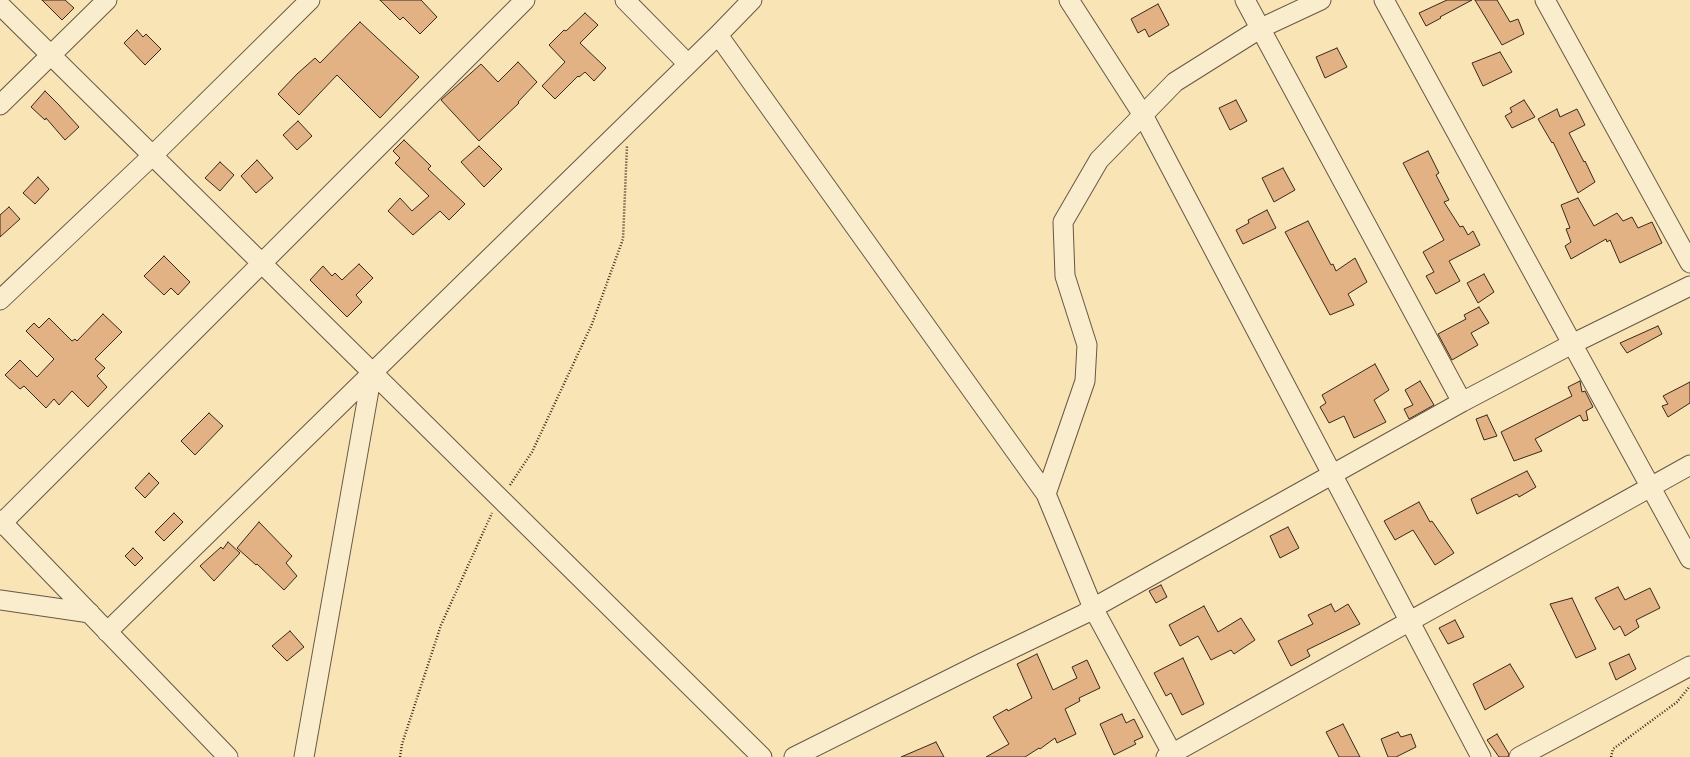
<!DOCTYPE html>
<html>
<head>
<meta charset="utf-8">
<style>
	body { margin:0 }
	canvas { display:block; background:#f8e4b4 }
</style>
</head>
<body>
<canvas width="1690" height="757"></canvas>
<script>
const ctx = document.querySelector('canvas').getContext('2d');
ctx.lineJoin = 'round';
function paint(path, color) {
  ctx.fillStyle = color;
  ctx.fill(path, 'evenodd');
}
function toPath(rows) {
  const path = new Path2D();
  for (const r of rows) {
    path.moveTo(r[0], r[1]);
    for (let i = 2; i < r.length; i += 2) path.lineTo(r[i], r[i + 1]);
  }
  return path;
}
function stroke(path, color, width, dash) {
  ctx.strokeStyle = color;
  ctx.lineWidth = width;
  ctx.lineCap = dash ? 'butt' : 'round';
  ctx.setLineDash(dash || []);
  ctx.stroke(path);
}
const building = toPath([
	[42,0,65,0,74,8,62,20,42,0],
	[380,0,421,0,437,17,420,34,403,17,400,20,380,0],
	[1447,0,1472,0,1440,17,1441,18,1426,26,1419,13,1447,0],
	[1475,0,1497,0,1510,22,1518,19,1524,34,1502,45,1475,0],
	[1158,4,1169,25,1149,37,1145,29,1138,33,1131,19,1158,4],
	[585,13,598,25,580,43,606,68,594,81,585,72,579,77,578,76,555,99,542,86,565,62,549,45,564,30,566,31,585,13],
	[360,22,419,77,380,118,337,75,299,115,278,94,297,74,315,58,320,63,360,22],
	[137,30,143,37,146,34,161,49,145,65,124,43,137,30],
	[1337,48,1347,67,1325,78,1316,57,1337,48],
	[1500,52,1512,72,1483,86,1472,63,1500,52],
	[518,62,537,82,518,102,519,103,479,141,441,100,481,64,498,82,518,62],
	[45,91,59,105,79,127,65,140,46,118,45,120,31,107,45,91],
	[1236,100,1247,121,1230,130,1219,108,1236,100],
	[1524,100,1535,117,1512,128,1505,116,1512,112,1510,108,1524,100],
	[1557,109,1560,117,1577,109,1585,125,1569,133,1584,162,1585,161,1595,182,1578,193,1553,142,1552,143,1538,119,1557,109],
	[298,121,312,136,297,150,283,135,298,121],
	[404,140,431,166,428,169,465,204,449,220,440,211,413,235,388,211,400,198,412,211,429,196,395,163,400,158,393,151,404,140],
	[479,146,502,169,484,187,461,162,479,146],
	[1428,151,1439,173,1436,175,1449,200,1444,202,1460,227,1463,226,1468,235,1473,231,1480,245,1449,261,1460,281,1436,294,1426,276,1434,272,1423,252,1444,240,1403,163,1428,151],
	[257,160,273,178,256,193,241,176,257,160],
	[220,162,234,175,220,191,205,178,220,162],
	[1283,168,1295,190,1274,202,1262,178,1283,168],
	[38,177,49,189,35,204,23,193,38,177],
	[1578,198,1594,226,1617,213,1623,221,1632,217,1638,228,1652,222,1662,243,1620,263,1610,240,1607,242,1606,239,1571,259,1565,246,1571,242,1566,229,1570,228,1561,205,1578,198],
	[9,207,20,219,0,237,0,215,9,207],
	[1267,210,1276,228,1243,244,1236,230,1249,223,1248,220,1267,210],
	[1308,221,1331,265,1333,264,1336,271,1355,258,1367,282,1348,294,1354,305,1330,315,1285,232,1308,221],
	[164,256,190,282,178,295,171,288,164,295,144,276,164,256],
	[359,264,373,278,356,295,362,302,347,317,310,280,323,266,332,276,335,273,342,280,359,264],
	[1484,274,1494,292,1478,303,1467,283,1484,274],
	[1479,307,1489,323,1471,333,1478,345,1452,360,1438,334,1466,319,1464,315,1479,307],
	[103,314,122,332,95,359,105,368,97,376,107,387,88,407,72,391,59,405,54,399,46,408,24,386,20,389,5,375,20,360,37,377,54,359,26,331,34,323,39,328,49,318,72,341,75,339,77,341,103,314],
	[1658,326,1662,334,1627,353,1620,343,1658,326],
	[1375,364,1389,390,1374,400,1386,422,1354,438,1344,416,1329,423,1320,407,1326,403,1322,395,1375,364],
	[1420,381,1434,405,1409,419,1404,409,1413,405,1405,390,1420,381],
	[1580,381,1582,392,1585,391,1593,407,1586,411,1588,420,1583,421,1580,415,1535,439,1542,451,1514,461,1501,432,1572,396,1568,387,1580,381],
	[1690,382,1690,403,1668,417,1662,406,1668,404,1663,396,1690,382],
	[209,413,223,426,195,455,181,441,209,413],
	[1487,415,1497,436,1484,440,1476,419,1487,415],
	[1527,471,1536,487,1519,497,1517,494,1477,514,1471,499,1527,471],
	[149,473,159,483,145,498,135,488,149,473],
	[1419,502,1430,522,1432,521,1454,553,1435,565,1413,530,1395,540,1384,521,1419,502],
	[174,513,183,522,164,541,155,532,174,513],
	[259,522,292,556,286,563,297,576,284,590,257,564,256,565,237,548,259,522],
	[1288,527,1299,548,1280,558,1270,536,1288,527],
	[228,542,240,553,214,581,200,566,221,547,223,549,228,542],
	[133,548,143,558,135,566,125,556,133,548],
	[1161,585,1167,597,1156,603,1149,591,1161,585],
	[1618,587,1625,600,1650,588,1660,608,1636,620,1639,627,1625,636,1620,626,1614,630,1595,598,1618,587],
	[1572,598,1596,649,1576,658,1550,604,1572,598],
	[1331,604,1335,612,1348,604,1360,624,1307,650,1310,656,1291,666,1278,641,1313,624,1308,615,1331,604],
	[1204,606,1218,632,1241,618,1255,640,1234,654,1231,650,1211,660,1198,636,1180,646,1169,625,1204,606],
	[1455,620,1464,637,1448,644,1439,628,1455,620],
	[290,631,304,647,287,661,272,646,290,631],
	[1037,654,1053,690,1077,678,1072,667,1087,660,1100,688,1079,698,1080,701,1065,709,1076,734,1057,743,1055,738,1040,749,1039,748,1025,757,986,757,1009,744,993,717,1007,709,1008,711,1032,698,1017,664,1037,654],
	[1629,654,1636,669,1616,680,1609,663,1629,654],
	[1183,658,1204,704,1182,715,1171,693,1166,696,1154,673,1183,658],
	[1510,664,1524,687,1485,710,1473,684,1510,664],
	[1122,714,1126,723,1134,719,1143,737,1134,741,1136,744,1114,755,1100,724,1122,714],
	[1343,724,1360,757,1339,757,1326,732,1343,724],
	[1398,732,1401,737,1411,734,1416,747,1396,757,1388,757,1381,739,1398,732],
	[1497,734,1509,754,1508,757,1499,757,1487,740,1497,734],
	[936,742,944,757,901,757,936,742]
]);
paint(building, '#e2b284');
stroke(building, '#39281e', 1);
const minor = toPath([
	[625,0,688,64],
	[1069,0,1143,115,1481,757],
	[1245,0,1462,402],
	[1384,0,1690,559],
	[1545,0,1690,263],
	[0,5,762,757],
	[718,35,1046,494,1093,608,1174,757],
	[0,105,107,0],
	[0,300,152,156,310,0],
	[1046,494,1085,381,1087,345,1065,276,1063,222,1099,160,1175,82,1261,28,1321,0],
	[0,520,228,757],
	[0,525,525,0],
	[0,600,90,613],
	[107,632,718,35,752,0],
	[304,757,372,373],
	[794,757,980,664,1084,614,1093,608,1462,402,1572,344,1690,286],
	[1166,757,1690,465],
	[1519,757,1690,666]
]);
stroke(minor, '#695744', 21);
stroke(toPath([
	[510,485,532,452,592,324,623,239,627,146],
	[400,757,402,744,441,625,492,513],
	[1611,757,1613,749,1677,702,1690,686]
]), '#39281e', 2.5, [1, 2]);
stroke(minor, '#faedce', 19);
</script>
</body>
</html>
